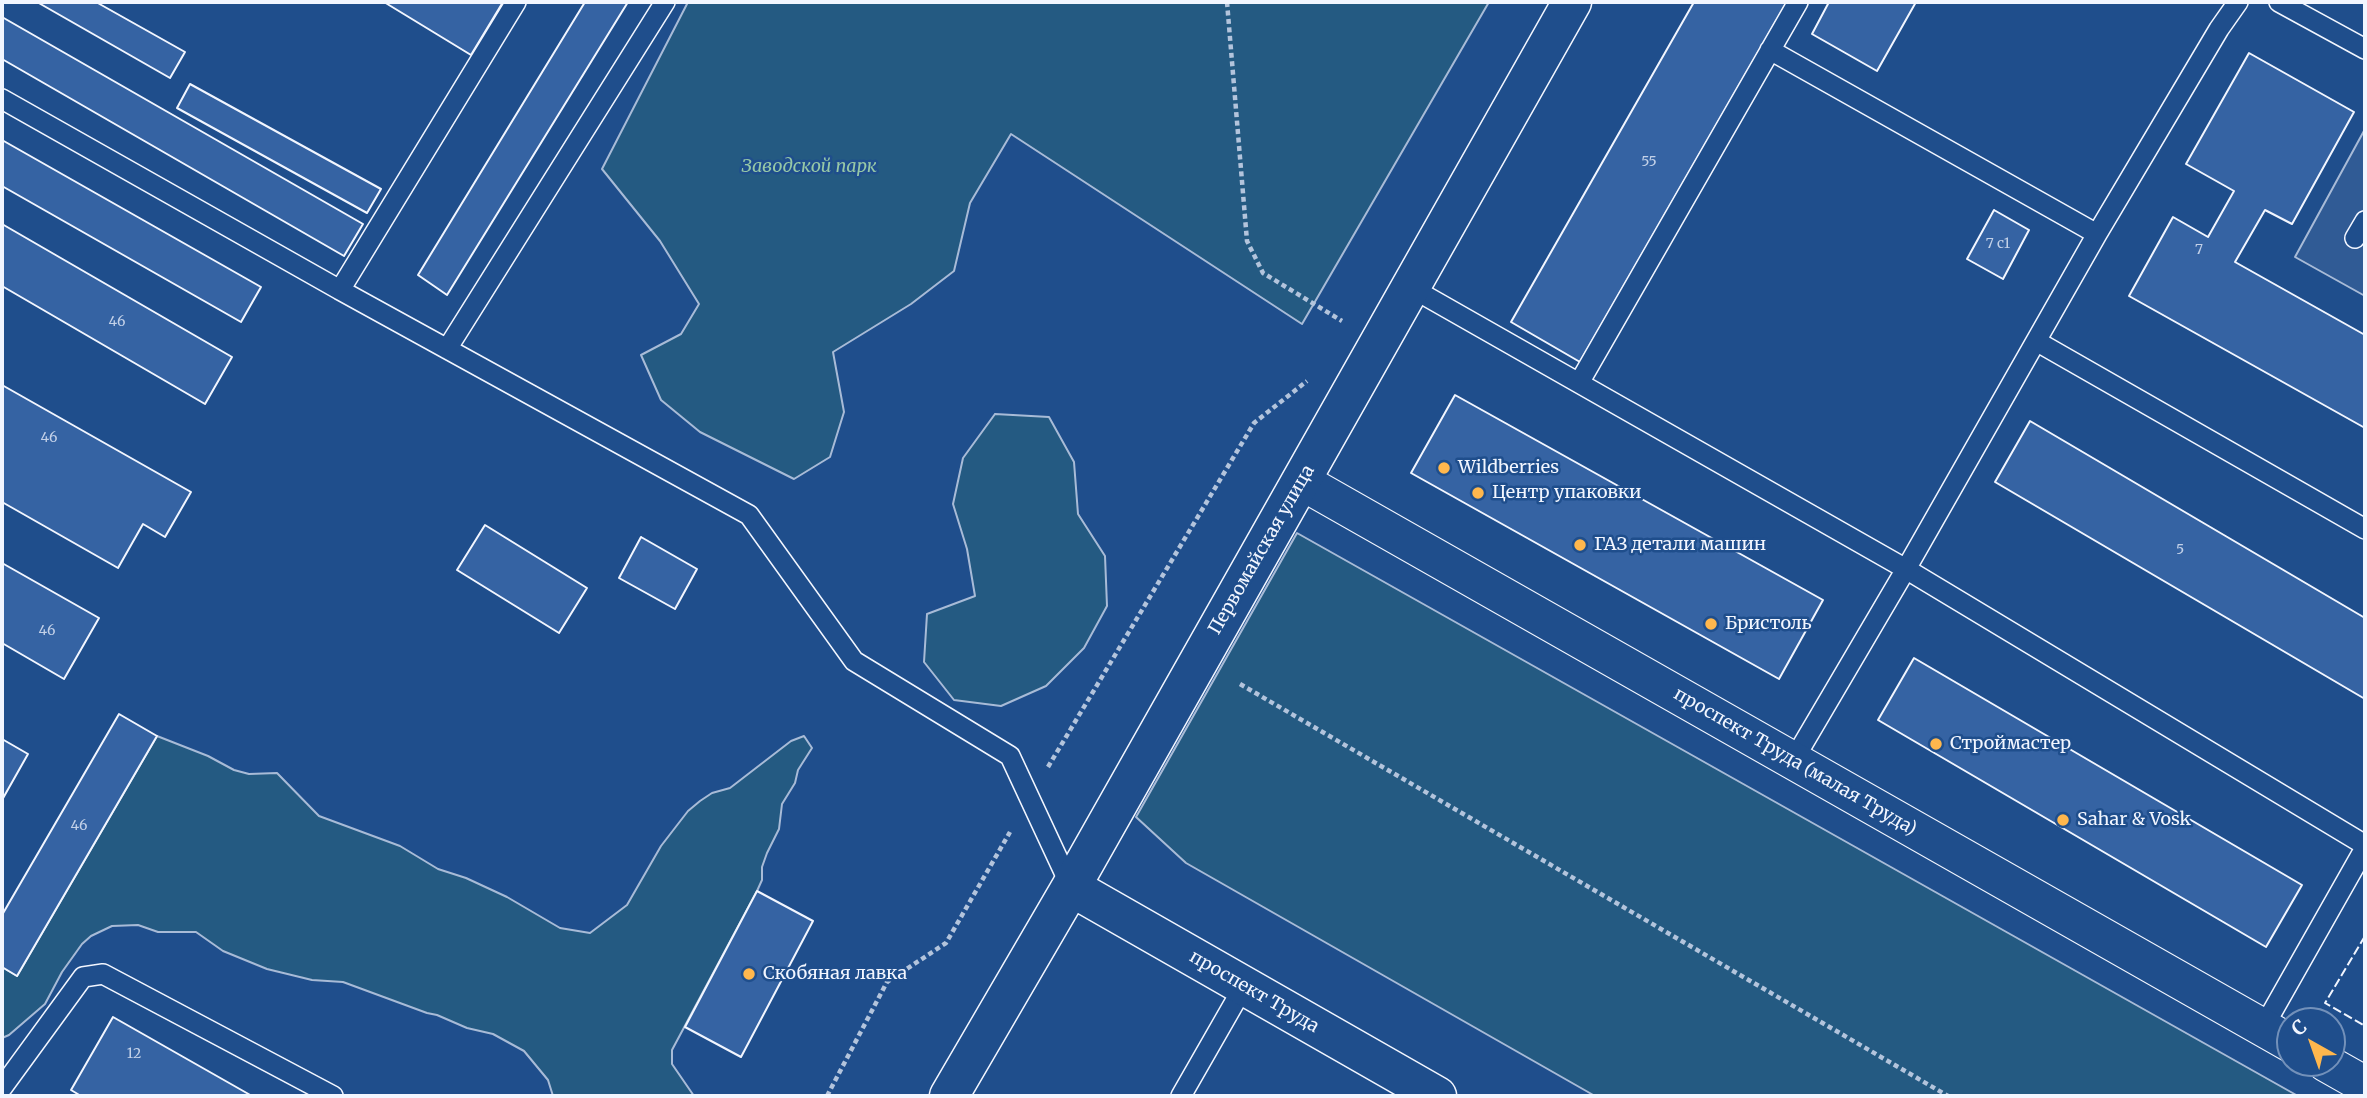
<!DOCTYPE html>
<html>
<head>
<meta charset="utf-8">
<style>
	body { margin:0 }
	#map { position:relative; width:2367px; height:1098px; overflow:hidden; background:#1f4e8c; font-family:Merriweather,serif }
	canvas { display:block }
	.frame { position:absolute; inset:0; border:4px solid #f2f6ff; pointer-events:none }
	.north { position:absolute; left:2276px; top:1007px; width:70px; height:70px; box-sizing:border-box; background:#1f4e8c; border:2px solid #7391ba; border-radius:50%; rotate:320deg; font-size:19px; font-weight:700; line-height:28px; text-align:center; color:#f2f6ff }
	.north::after { content:''; display:block; margin:auto; width:24px; height:32px; background:#ffb74d; clip-path:polygon(50% 0,100% 100%,50% 72%,0 100%) }
</style>
</head>
<body>
<div id="map">
<canvas width="2367" height="1098"></canvas>
<div class="frame"></div>
<div class="north">С</div>
</div>
<script>
const ctx = document.querySelector('canvas').getContext('2d');
ctx.lineJoin = 'round';
function paint(path, color) {
  ctx.fillStyle = color;
  ctx.fill(path, 'evenodd');
}
function toPath(rows) {
  const path = new Path2D();
  for (const r of rows) {
    path.moveTo(r[0], r[1]);
    for (let i = 2; i < r.length; i += 2) path.lineTo(r[i], r[i + 1]);
  }
  return path;
}
function stroke(path, color, width, dash) {
  ctx.strokeStyle = color;
  ctx.lineWidth = width;
  ctx.lineCap = dash ? 'butt' : 'round';
  ctx.setLineDash(dash || []);
  ctx.stroke(path);
}
function write(font, color, halo, rows, align = 'center') {
  ctx.font = font + ' Merriweather,serif';
  ctx.lineWidth = 5;
  ctx.setLineDash([]);
  ctx.textBaseline = 'middle';
  ctx.strokeStyle = halo;
  ctx.fillStyle = color;
  for (const [text, x, y, turn = 0] of rows) {
    ctx.save();
    ctx.translate(x, y);
    ctx.rotate((+turn || 0) * Math.PI / 180);
    ctx.textAlign = isNaN(turn) ? turn : align;
    if (halo) ctx.strokeText(text, 0, 0);
    ctx.fillText(text, 0, 0);
    ctx.restore();
  }
}
const green = toPath([
	[688,2,1489,2,1302,324,1011,134,970,203,954,271,911,304,833,352,844,412,830,457,794,479,700,432,661,400,641,355,681,334,699,304,660,241,602,169,688,2],
	[995,414,1049,417,1074,462,1078,514,1105,556,1107,606,1084,648,1046,686,1001,706,954,700,924,662,927,614,975,596,967,549,953,504,963,458,995,414],
	[1297,533,2298,1096,1595,1096,1186,863,1136,817,1297,533],
	[157,736,208,756,234,770,249,774,277,773,319,816,400,846,438,869,466,878,507,897,560,928,590,933,627,905,661,846,688,811,700,801,712,793,730,788,791,741,804,736,812,748,798,770,795,783,782,804,779,829,767,853,762,867,762,880,757,891,672,1050,672,1064,694,1096,553,1096,548,1080,524,1051,493,1034,467,1028,437,1015,427,1013,343,982,312,980,267,969,223,951,196,932,158,932,138,925,112,926,91,936,82,944,62,972,45,1004,9,1035,2,1038,2,967,17,976,157,736]
]);
paint(green, '#245a82');
stroke(green, '#a8bbd7', 2);
const parking = toPath([
	[2365,129,2365,296,2295,257,2365,129]
]);
paint(parking, '#305b95');
stroke(parking, '#a8bbd7', 2);
const building = toPath([
	[37,2,96,2,185,52,170,78,37,2],
	[384,2,503,2,471,55,384,2],
	[585,2,628,2,447,295,418,275,585,2],
	[1694,2,1787,2,1580,362,1511,322,1694,2],
	[1829,2,1916,2,1877,71,1812,34,1829,2],
	[2,17,363,224,344,256,2,59,2,17],
	[2249,53,2354,112,2292,224,2265,210,2235,262,2365,335,2365,428,2129,296,2173,217,2208,237,2234,191,2186,164,2249,53],
	[190,84,381,189,367,213,177,108,190,84],
	[2,140,261,287,241,322,2,186,2,140],
	[1994,210,2029,230,2003,279,1967,259,1994,210],
	[2,224,232,357,205,404,2,286,2,224],
	[2,385,191,492,165,537,143,524,118,568,2,502,2,385],
	[1455,395,1823,600,1779,679,1411,473,1455,395],
	[2030,421,2365,618,2365,699,1995,482,2030,421],
	[485,525,587,588,559,633,457,570,485,525],
	[641,537,697,569,675,609,619,578,641,537],
	[2,563,99,618,64,679,2,643,2,563],
	[1914,658,2302,885,2266,947,1878,720,1914,658],
	[119,714,157,736,17,976,2,967,2,915,119,714],
	[2,739,28,754,2,800,2,739],
	[757,891,813,921,741,1057,685,1027,757,891],
	[113,1017,252,1096,81,1096,71,1090,113,1017]
]);
paint(building, '#3563a3');
stroke(building, '#f2f6ff', 2);
const lane = toPath([
	[516,2,340,290,749,515,854,661,1010,756,1071,887],
	[2279,2,2365,49],
	[1770,50,2097,234],
	[2,99,340,290],
	[2355,238,2365,221],
	[1410,287,1906,569,2365,845],
	[2036,341,2365,529],
	[447,349,665,2],
	[1579,383,1798,2],
	[1793,761,1906,569,2097,234,2219,29,2238,2],
	[2263,1028,2365,848],
	[2,1088,83,977,103,974,333,1096],
	[1181,1096,1244,986]
]);
const street = toPath([
	[1301,481,2290,1043],
	[2326,1063,2365,1085]
]);
const secondary = toPath([
	[1071,887,1437,1096],
	[949,1096,1071,887,1572,2]
]);
stroke(lane, '#f2f6ff', 22);
stroke(street, '#f2f6ff', 39);
stroke(secondary, '#f2f6ff', 41);
stroke(toPath([
	[1227,2,1247,241,1263,273,1342,321],
	[1240,684,1948,1096],
	[1048,767,1254,423,1307,381],
	[827,1096,887,982,946,943,1010,832]
]), '#b3c4dc', 4.5, [5, 3.5]);
stroke(lane, '#1f4e8c', 19);
stroke(street, '#1f4e8c', 37);
stroke(secondary, '#1f4e8c', 38);
stroke(toPath([
	[2365,936,2325,1003,2365,1026]
]), '#f2f6ff', 2, [9, 3.5]);
for (const [x, y, r, color] of [
	[1444,468,7,"#ffb74d"],
	[1478,493,7,"#ffb74d"],
	[1580,545,7,"#ffb74d"],
	[1711,624,7,"#ffb74d"],
	[1936,744,7,"#ffb74d"],
	[2063,820,7,"#ffb74d"],
	[749,974,7,"#ffb74d"]
]) {
  const dot = new Path2D();
  dot.arc(x, y, r, 0, 2 * Math.PI);
  ctx.fillStyle = color;
  ctx.fill(dot);
  stroke(dot, '#1f4e8c', 2.5);
}
write('14px', '#c3d1e8', null, [
	["55",1649,162],
	["7 с1",1998,244],
	["7",2199,250],
	["46",117,322],
	["46",49,438],
	["5",2180,550],
	["46",47,631],
	["46",79,826],
	["12",134,1054]
]);
write('italic 18px', '#97c8a6', '#1f4e8c', [
	["Заводской парк",809,167]
]);
write('18px', '#f2f6ff', '#1f4e8c', [
	["Wildberries",1458,468],
	["Центр упаковки",1492,493],
	["ГАЗ детали машин",1594,545],
	["Бристоль",1725,624],
	["Строймастер",1950,744],
	["Sahar & Vosk",2077,820],
	["Скобяная лавка",763,974]
], 'left');
write('18px', '#f2f6ff', '#1f4e8c', [
	["Первомайская улица",1262,550,-60],
	["проспект Труда (малая Труда)",1795,762,30],
	["проспект Труда",1254,992,30]
]);
</script>
</body>
</html>
